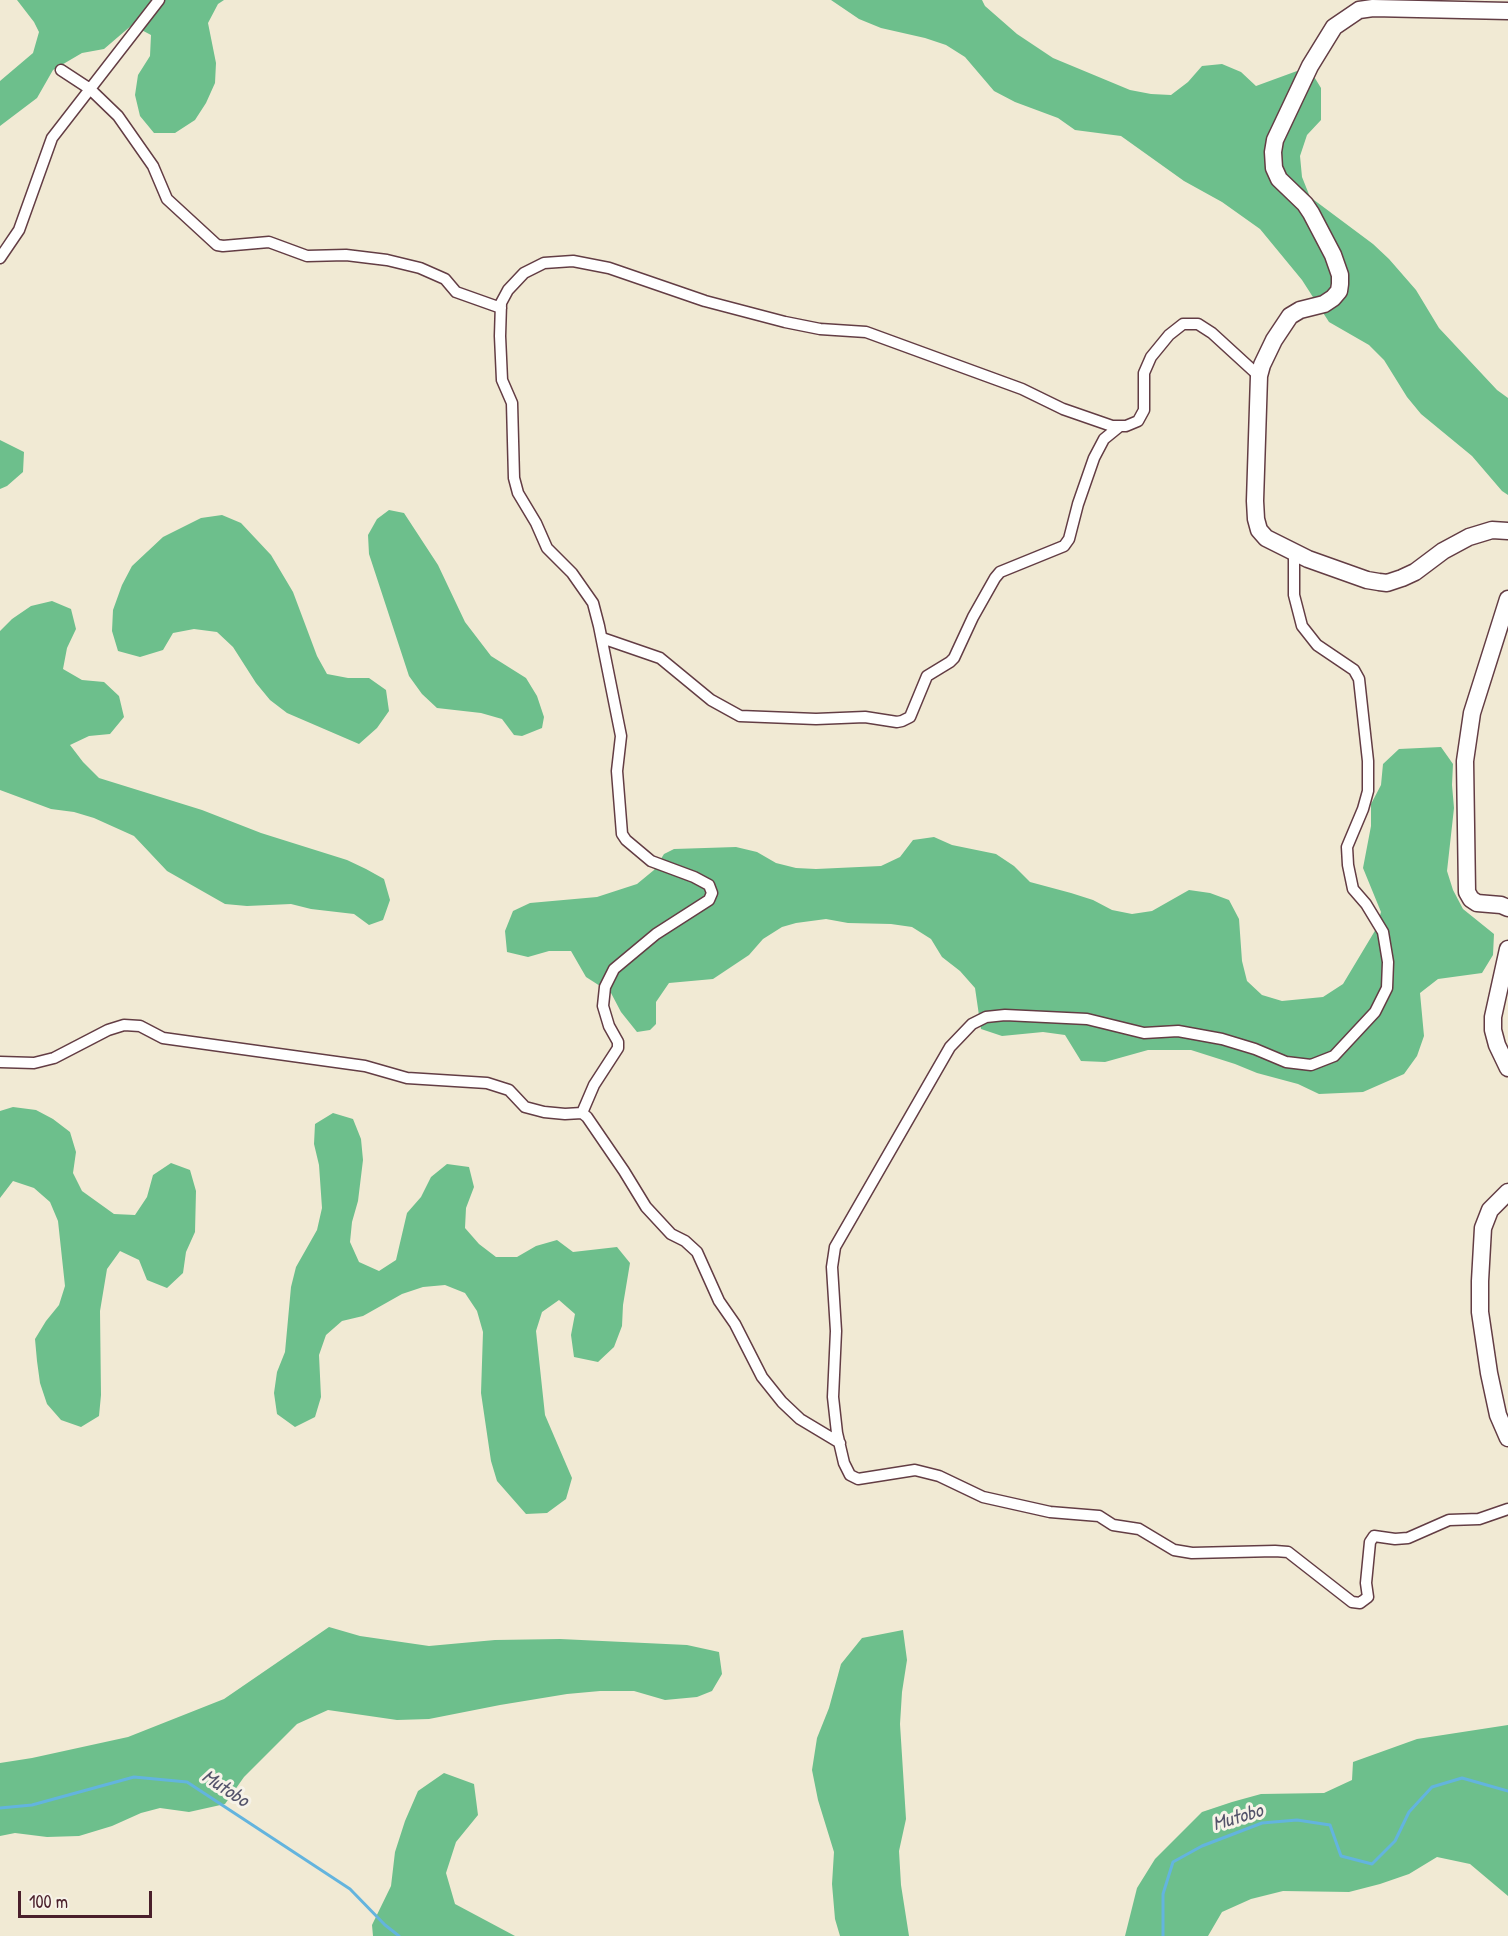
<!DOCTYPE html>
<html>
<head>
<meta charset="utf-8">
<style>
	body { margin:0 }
	#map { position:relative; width:1508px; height:1936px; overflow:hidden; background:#f1ead4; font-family:"Patrick Hand",sans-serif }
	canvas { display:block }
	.scale { position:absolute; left:18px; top:1891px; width:134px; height:27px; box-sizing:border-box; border:3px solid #4a1f2b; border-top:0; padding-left:8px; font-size:18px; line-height:21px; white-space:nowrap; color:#4a1f2b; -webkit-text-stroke:4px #f7f3e8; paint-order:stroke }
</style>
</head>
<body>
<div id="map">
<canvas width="1508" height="1936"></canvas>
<div class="scale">100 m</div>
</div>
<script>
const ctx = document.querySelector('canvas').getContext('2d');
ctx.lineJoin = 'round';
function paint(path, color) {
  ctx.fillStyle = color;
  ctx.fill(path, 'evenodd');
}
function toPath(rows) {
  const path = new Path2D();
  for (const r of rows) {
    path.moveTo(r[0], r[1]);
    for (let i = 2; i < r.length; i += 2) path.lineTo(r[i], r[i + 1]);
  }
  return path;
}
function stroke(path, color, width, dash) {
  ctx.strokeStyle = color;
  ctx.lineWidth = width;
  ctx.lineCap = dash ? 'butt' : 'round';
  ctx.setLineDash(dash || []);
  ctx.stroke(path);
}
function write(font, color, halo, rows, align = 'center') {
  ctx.font = font + ' "Patrick Hand",sans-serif';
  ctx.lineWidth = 6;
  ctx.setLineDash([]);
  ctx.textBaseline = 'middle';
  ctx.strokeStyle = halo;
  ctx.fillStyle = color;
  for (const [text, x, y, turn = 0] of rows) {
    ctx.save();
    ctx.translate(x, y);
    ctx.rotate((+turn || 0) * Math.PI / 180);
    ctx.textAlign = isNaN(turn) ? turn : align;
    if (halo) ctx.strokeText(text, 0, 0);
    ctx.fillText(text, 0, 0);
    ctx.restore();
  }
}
paint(toPath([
	[17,0,224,0,218,4,208,23,216,63,215,83,206,103,195,120,175,133,154,133,140,116,135,95,138,75,150,56,151,35,132,25,104,49,82,53,53,70,37,98,0,126,0,81,33,53,39,32,34,22],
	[831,0,982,0,985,6,1017,34,1053,58,1130,90,1151,94,1171,95,1188,82,1202,66,1222,64,1241,72,1256,86,1297,71,1313,75,1321,88,1321,120,1307,135,1300,156,1302,177,1310,197,1373,244,1389,259,1416,290,1439,328,1497,390,1508,398,1508,495,1502,491,1472,456,1421,414,1407,397,1384,360,1369,345,1329,322,1302,280,1260,229,1222,202,1184,181,1121,136,1075,130,1058,118,1015,102,994,91,965,57,946,45,925,38,881,28,859,19],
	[0,440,24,452,23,472,7,486,0,489],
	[389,510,404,513,438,565,465,622,491,656,526,678,537,696,544,717,542,728,522,736,514,735,502,719,481,713,437,708,422,694,409,676,369,554,368,535,377,519],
	[222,515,241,523,271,555,293,592,317,656,327,674,348,678,369,678,386,690,389,711,377,728,359,744,287,713,270,700,256,683,233,647,217,632,194,629,173,633,163,650,140,657,118,651,112,631,113,610,122,585,132,566,163,537,201,518],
	[52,601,71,609,76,629,67,648,63,669,82,680,104,682,119,696,124,717,110,734,89,736,70,745,83,762,99,778,202,810,261,833,347,860,366,869,384,879,390,900,383,920,369,925,354,914,311,909,291,904,247,906,225,904,167,871,134,836,94,818,74,812,51,809,0,790,0,631,12,619,31,606],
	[1441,747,1453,764,1452,785,1454,808,1447,871,1453,890,1463,909,1494,934,1493,955,1482,973,1438,979,1420,993,1424,1036,1417,1056,1404,1074,1363,1092,1319,1094,1298,1084,1257,1073,1235,1064,1191,1050,1148,1050,1105,1062,1081,1061,1065,1035,1043,1032,1002,1036,981,1029,975,988,960,971,942,957,931,939,912,927,891,924,848,923,826,919,796,923,782,927,763,939,749,955,713,979,669,983,656,1002,656,1024,650,1030,637,1032,621,1012,611,993,586,977,571,951,549,951,528,957,507,952,505,931,513,911,530,903,597,897,637,884,654,870,664,854,674,849,736,847,757,852,776,863,796,868,816,869,881,866,900,857,913,840,934,837,952,845,996,854,1014,866,1030,882,1071,893,1093,900,1112,910,1132,914,1152,911,1189,890,1210,893,1229,900,1239,919,1242,961,1247,981,1262,995,1282,1001,1323,997,1343,984,1376,929,1381,912,1363,868,1371,826,1371,804,1381,785,1383,764,1399,749],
	[13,1107,36,1110,53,1119,70,1132,76,1152,73,1173,82,1191,114,1214,135,1215,147,1197,153,1175,171,1163,190,1170,196,1191,195,1232,186,1252,183,1273,167,1288,147,1280,139,1260,120,1251,107,1269,100,1311,101,1395,99,1416,81,1427,61,1420,47,1404,40,1383,37,1361,35,1339,46,1321,59,1305,65,1286,58,1221,50,1202,34,1188,13,1181,0,1198,0,1111],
	[333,1113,353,1119,361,1139,363,1160,358,1201,352,1222,350,1242,359,1262,379,1271,396,1260,407,1213,421,1197,431,1177,447,1164,469,1167,474,1187,466,1208,465,1228,479,1244,496,1257,517,1257,536,1246,557,1240,573,1252,617,1247,630,1263,623,1305,622,1326,614,1347,598,1362,574,1357,571,1335,575,1314,559,1300,542,1312,536,1331,545,1415,572,1478,566,1499,547,1513,526,1514,497,1481,491,1461,481,1393,483,1332,477,1311,465,1293,445,1285,423,1287,402,1294,363,1316,342,1321,326,1335,319,1355,321,1397,315,1417,295,1427,277,1414,274,1393,277,1372,285,1352,291,1287,296,1267,317,1230,322,1208,319,1165,314,1144,315,1124],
	[329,1627,360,1636,429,1646,495,1640,560,1639,687,1645,719,1652,722,1674,712,1691,697,1697,665,1700,634,1691,600,1691,567,1694,500,1705,429,1719,397,1720,328,1710,297,1724,244,1777,225,1804,189,1812,160,1808,141,1813,112,1826,79,1836,47,1837,15,1833,0,1836,0,1763,32,1758,128,1737,224,1699],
	[903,1630,907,1660,902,1692,900,1724,906,1819,899,1851,901,1885,909,1936,840,1936,835,1919,832,1884,834,1852,818,1800,812,1770,817,1738,829,1708,841,1664,862,1638],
	[1508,1725,1508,1896,1470,1864,1437,1857,1409,1874,1380,1884,1349,1892,1283,1891,1251,1899,1222,1912,1208,1936,1125,1936,1137,1888,1155,1859,1202,1812,1232,1802,1261,1794,1324,1793,1352,1780,1353,1762,1417,1739],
	[444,1773,474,1784,478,1815,456,1842,446,1873,455,1904,515,1936,373,1936,372,1925,391,1886,395,1852,405,1821,418,1791]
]), '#6dbf8c');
stroke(toPath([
	[0,1808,32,1805,134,1777,187,1782,350,1889,385,1925,399,1936],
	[1163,1936,1163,1894,1173,1862,1202,1846,1262,1823,1297,1820,1330,1825,1341,1856,1372,1864,1395,1841,1409,1812,1432,1787,1462,1778,1508,1791]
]), '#63b4de', 3);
const street = toPath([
	[61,70,90,89,118,116,153,166,167,199,217,245,223,246,269,242,307,256,346,255,387,260,420,268,445,279,456,292,501,308],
	[0,258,19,230,52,138,159,0],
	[1294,553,1294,595,1302,626,1317,645,1354,670,1359,679,1368,761,1368,791,1363,809,1347,847,1348,865,1353,889,1366,904,1383,932,1388,962,1387,988,1375,1012,1334,1056,1311,1065,1286,1062,1255,1049,1222,1039,1178,1031,1144,1033,1087,1019,1005,1015,986,1017,972,1024,950,1047,835,1247,832,1267,836,1331,833,1397,837,1433,844,1463,850,1475,858,1479,915,1470,939,1476,983,1497,1050,1512,1099,1516,1113,1525,1139,1529,1174,1550,1192,1553,1275,1551,1288,1552,1352,1602,1360,1603,1368,1597,1366,1583,1370,1542,1374,1536,1395,1539,1408,1538,1449,1520,1479,1519,1508,1509],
	[602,638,660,658,711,700,740,716,816,719,865,717,897,722,902,721,910,717,927,676,950,662,954,658,973,617,995,578,1000,572,1064,546,1069,539,1078,504,1094,458,1104,439,1120,426],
	[0,1062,34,1063,54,1058,108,1030,124,1025,140,1026,163,1038,365,1066,407,1078,487,1083,509,1090,525,1107,544,1112,565,1114,582,1113,587,1117,624,1171,646,1207,671,1234,685,1241,697,1252,719,1301,735,1324,762,1377,782,1402,800,1419,840,1443],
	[582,1113,594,1085,618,1048,618,1042,609,1026,603,1006,605,987,614,969,656,934,709,900,712,893,709,885,694,877,651,861,626,840,622,834,617,771,621,736,599,626,593,603,572,573,547,548,536,523,518,493,514,478,512,403,502,380,500,336,501,303,508,290,524,273,544,263,573,261,609,268,705,301,785,322,820,329,866,332,1022,389,1063,409,1112,426,1126,426,1138,421,1144,410,1144,373,1151,357,1169,335,1183,324,1198,324,1212,333,1259,376]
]);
const primary = toPath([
	[1508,11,1373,8,1359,10,1334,27,1310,66,1275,140,1273,152,1274,168,1279,179,1305,204,1311,213,1333,255,1340,275,1340,284,1339,291,1333,298,1324,304,1300,310,1290,316,1274,340,1262,365,1259,376,1255,501,1256,519,1259,530,1266,538,1308,559,1367,580,1379,582,1387,583,1402,578,1415,572,1443,551,1469,537,1492,530,1508,531],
	[1508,599,1472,713,1465,761,1467,892,1471,899,1477,903,1501,905,1508,908],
	[1508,949,1493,1017,1493,1030,1497,1045,1508,1068],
	[1508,1192,1490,1210,1483,1228,1480,1281,1480,1312,1489,1373,1498,1415,1508,1438]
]);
stroke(street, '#633d44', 13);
stroke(primary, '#633d44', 19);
stroke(street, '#fff', 10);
stroke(primary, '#fff', 16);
write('italic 20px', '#53536a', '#f7f3e8', [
	["Mutobo",225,1789,33],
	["Mutobo",1238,1818,-17]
]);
</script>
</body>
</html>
